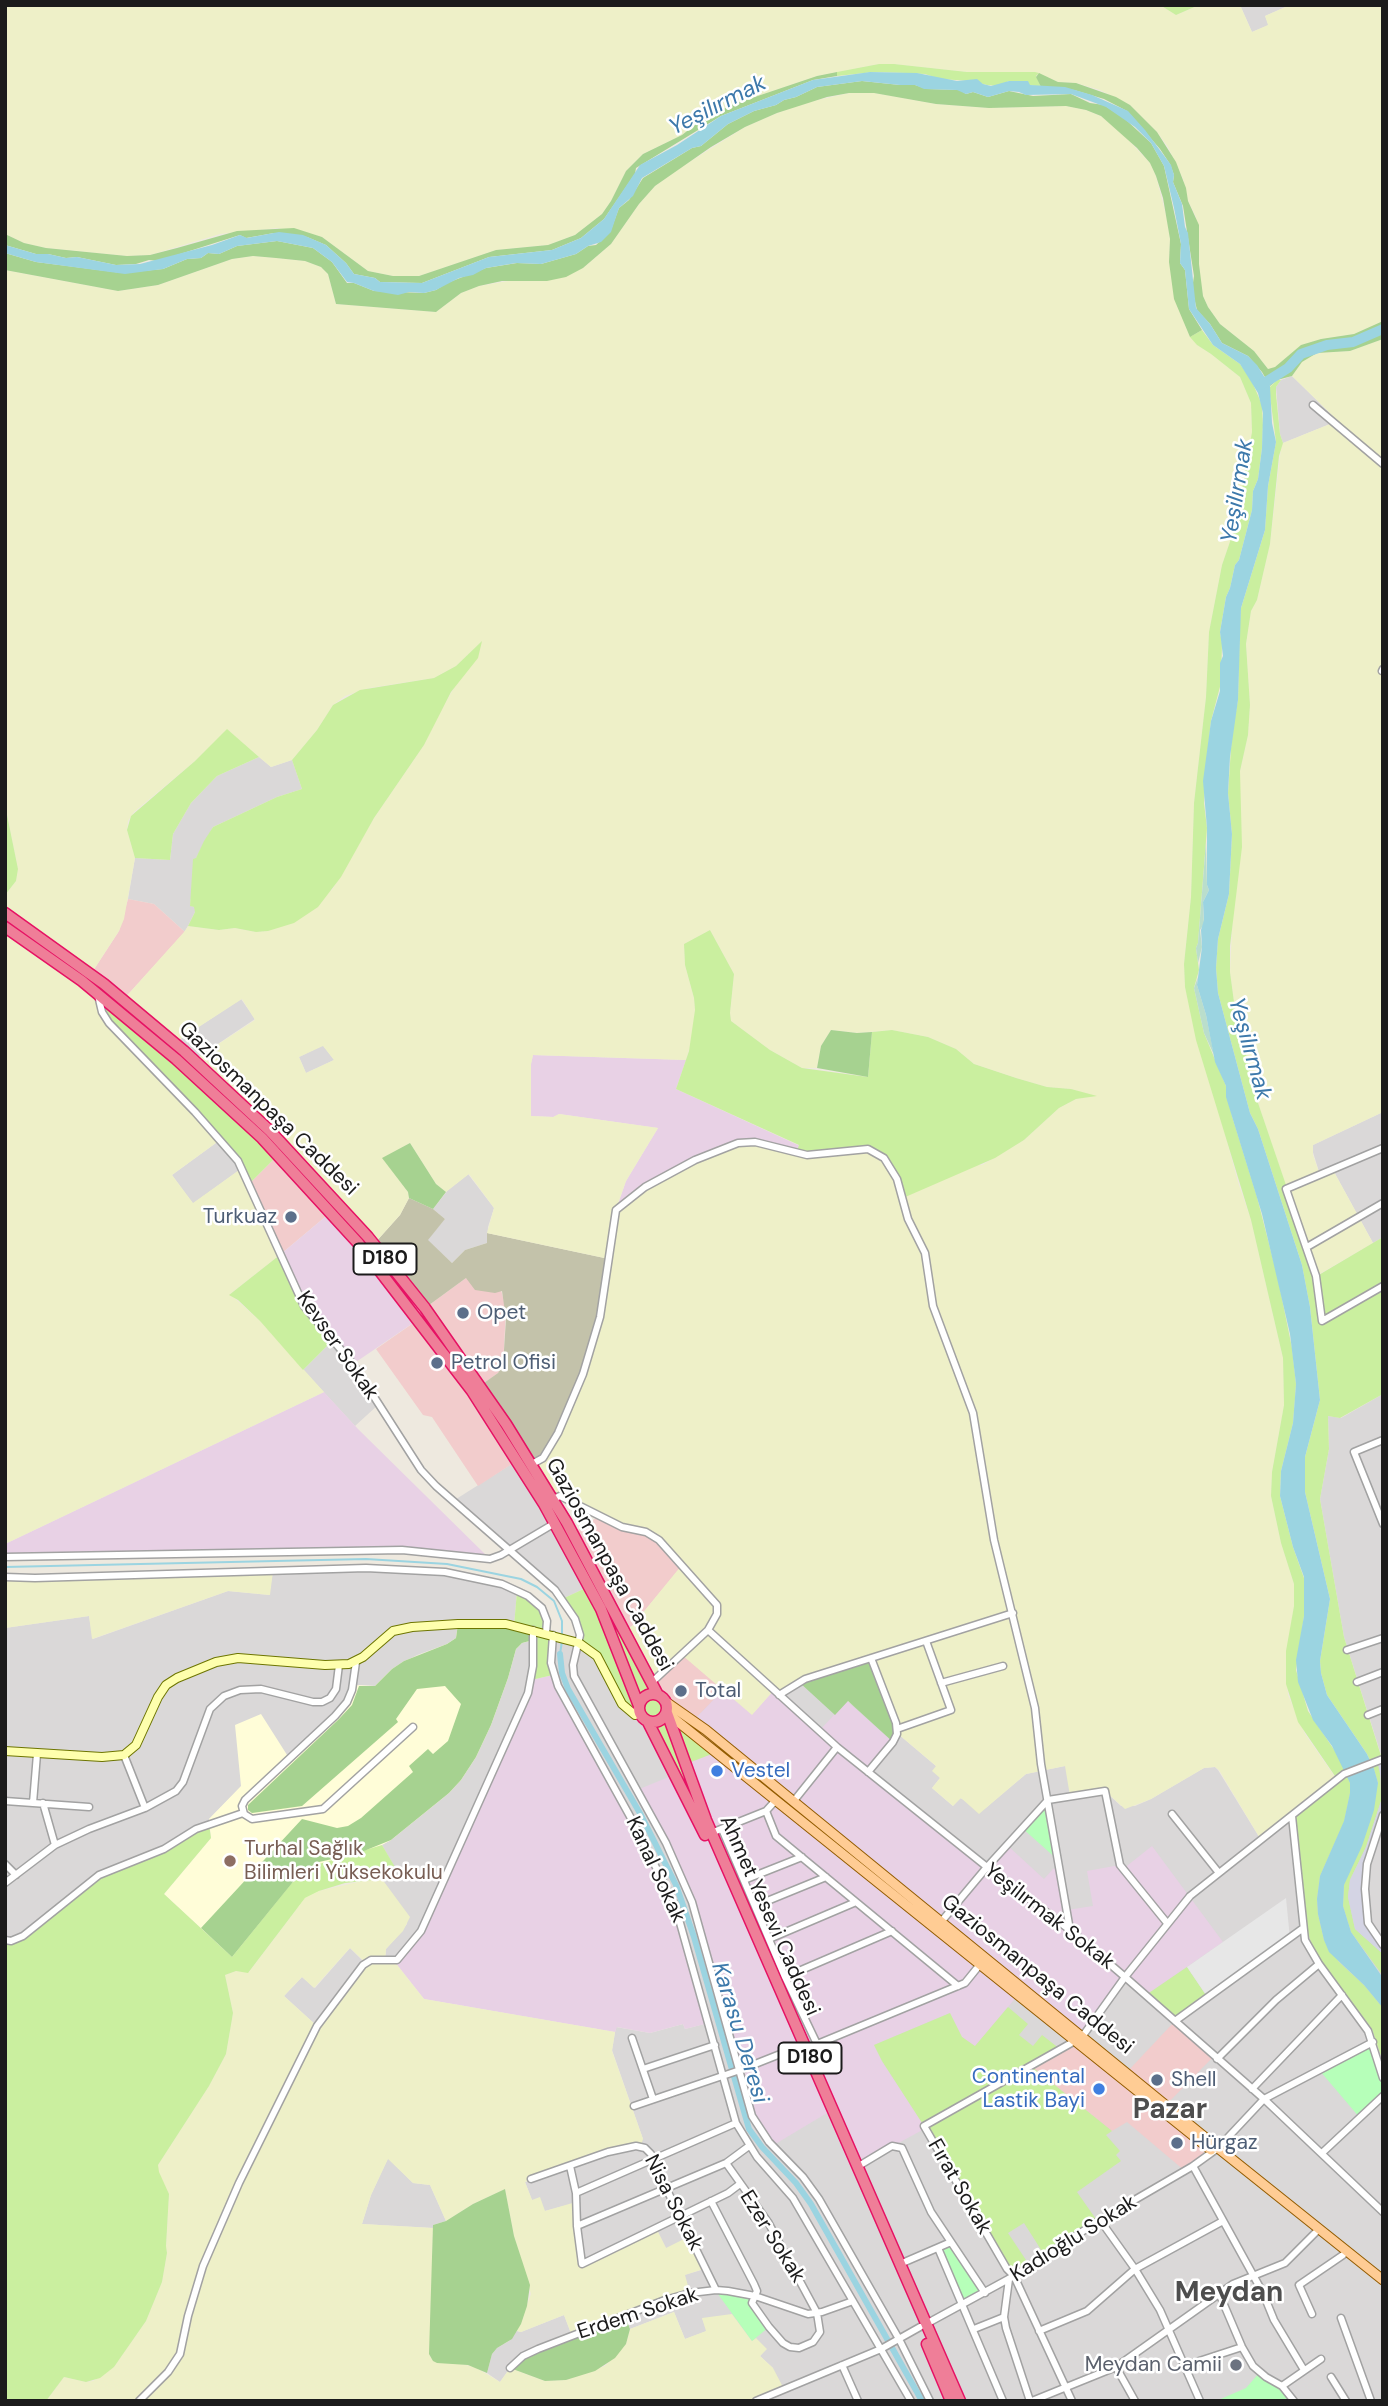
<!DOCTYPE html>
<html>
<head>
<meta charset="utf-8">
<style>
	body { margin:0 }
	#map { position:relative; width:1388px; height:2406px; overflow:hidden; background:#eee9df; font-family:"DM Sans",sans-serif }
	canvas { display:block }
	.frame { position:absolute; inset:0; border:7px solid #1b1b1b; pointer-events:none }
</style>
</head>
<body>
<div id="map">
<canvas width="1388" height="2406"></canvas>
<div class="frame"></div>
</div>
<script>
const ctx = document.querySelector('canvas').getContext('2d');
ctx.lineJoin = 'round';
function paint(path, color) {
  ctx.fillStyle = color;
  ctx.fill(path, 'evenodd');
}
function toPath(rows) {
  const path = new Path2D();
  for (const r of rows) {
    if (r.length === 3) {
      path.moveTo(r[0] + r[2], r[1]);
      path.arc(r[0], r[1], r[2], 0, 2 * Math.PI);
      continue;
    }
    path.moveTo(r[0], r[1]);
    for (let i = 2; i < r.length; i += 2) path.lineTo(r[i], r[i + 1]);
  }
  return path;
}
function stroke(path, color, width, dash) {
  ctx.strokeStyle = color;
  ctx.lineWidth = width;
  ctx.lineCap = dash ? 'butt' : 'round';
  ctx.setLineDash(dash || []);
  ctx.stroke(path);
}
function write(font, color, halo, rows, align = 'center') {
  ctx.font = font + ' "DM Sans",sans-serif';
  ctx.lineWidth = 5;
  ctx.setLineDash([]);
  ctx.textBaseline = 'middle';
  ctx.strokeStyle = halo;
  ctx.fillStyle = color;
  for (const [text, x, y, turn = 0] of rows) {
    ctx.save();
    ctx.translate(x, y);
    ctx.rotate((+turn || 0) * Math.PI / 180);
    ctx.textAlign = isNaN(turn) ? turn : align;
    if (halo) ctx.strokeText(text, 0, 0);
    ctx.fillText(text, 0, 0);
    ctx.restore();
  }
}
paint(toPath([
	[1240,5,1290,5,1265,16,1269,25,1252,32],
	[1292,376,1333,416,1335,422,1283,443,1280,434,1276,387,1281,380],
	[259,757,271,767,292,760,302,789,277,797,213,827,196,858,190,906,195,907,195,912,185,932,154,904,128,899,135,858,170,860,173,834,191,803,217,776],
	[241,999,255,1019,194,1060,174,1043],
	[323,1045,334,1060,306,1073,299,1057],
	[1383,1112,1383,1237,1373,1243,1333,1170,1320,1175,1312,1149,1313,1145],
	[220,1140,242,1168,193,1204,172,1175],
	[468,1174,494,1208,488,1227,487,1243,465,1250,452,1263,427,1240,445,1219,433,1209,448,1190],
	[334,1339,378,1405,355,1426,303,1370],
	[1383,1394,1383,2401,763,2401,773,2368,760,2356,766,2349,702,2318,707,2331,685,2339,674,2312,630,2329,625,2316,684,2275,705,2269,666,2248,656,2228,582,2264,575,2203,545,2211,532,2200,525,2182,643,2139,612,2050,616,2027,650,2033,683,2024,685,2029,708,2023,552,1670,553,1635,682,1654,752,1714,799,1682,847,1701,897,1733,936,1766,940,1778,932,1788,953,1806,960,1798,984,1809,1026,1774,1065,1766,1105,1791,1121,1806,1135,1806,1151,1799,1204,1768,1215,1767,1218,1770,1261,1840,1344,1774,1382,1758,1344,1637,1320,1499,1329,1449,1328,1416,1341,1418],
	[518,1460,590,1586,562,1599,453,1501],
	[366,1568,445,1572,517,1591,514,1626,458,1624,456,1638,447,1644,417,1655,392,1669,375,1686,353,1685,350,1696,289,1759,242,1786,209,1819,209,1824,23,1936,5,1940,5,1628,89,1616,93,1639,228,1591,269,1595,273,1571],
	[533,1640,531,1680,426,1922,399,1959,385,1961,386,1949,407,1924,382,1879,382,1876,394,1866,382,1845,391,1840,449,1793,461,1780,476,1757,491,1725,508,1678,516,1649,522,1643],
	[350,1948,365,1963,317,2026,284,1996,302,1977,315,1988],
	[388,2158,413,2183,430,2185,446,2221,433,2225,433,2228,362,2224,371,2195],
	[564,2315,572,2336,510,2368,500,2382,487,2373,492,2354,497,2348,509,2341,517,2331,521,2332]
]), '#dad8d8');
paint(toPath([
	[128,899,154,904,185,932,123,1000,91,974,119,931],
	[278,1155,331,1212,281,1254,250,1183],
	[466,1278,501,1290,506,1309,503,1365,498,1373,481,1385,425,1308],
	[419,1319,518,1460,478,1486,432,1417,423,1415,376,1349],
	[599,1516,651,1535,682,1566,632,1626,623,1631,572,1534],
	[682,1654,723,1690,693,1721,658,1695,651,1683],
	[1175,2021,1214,2056,1166,2105,1126,2073],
	[1075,2041,1214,2152,1185,2171,1127,2122,1112,2131,1031,2066]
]), '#f2cccc');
paint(toPath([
	[533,1055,686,1060,676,1089,800,1146,796,1154,616,1210,626,1181,658,1128,559,1114,554,1117,530,1116,531,1064],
	[331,1212,419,1319,353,1364,304,1306,281,1254],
	[324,1392,358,1429,490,1559,402,1550,5,1557,5,1544],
	[553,1675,668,1888,709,2023,685,2029,683,2024,650,2033,617,2027,615,2032,424,1999,394,1961,416,1939,531,1680],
	[723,1690,752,1714,774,1690,819,1731,847,1701,893,1742,868,1771,986,1867,1007,1845,1044,1879,1053,1869,1059,1867,1067,1910,1093,1906,1087,1871,1120,1865,1123,1869,1152,1846,1223,1942,1146,1995,1125,1977,1082,2037,1018,1995,975,2047,962,2037,950,2013,874,2045,882,2061,926,2128,851,2169,827,2113,772,2146,756,2125,692,1902,637,1790,676,1774,668,1707,693,1721]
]), '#e8d1e5');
paint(toPath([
	[458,1624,533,1640,522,1643,516,1649,508,1678,491,1725,476,1757,461,1780,449,1793,391,1840,378,1847,232,1957,164,1894,211,1838,209,1819,241,1786,235,1725,261,1714,289,1758,342,1709,353,1685,375,1686,392,1669,404,1661,447,1644,456,1638]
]), '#fffdd8');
paint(toPath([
	[409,1198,433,1209,445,1219,428,1240,452,1263,465,1250,487,1243,487,1233,609,1259,600,1317,583,1374,543,1458,532,1464,481,1385,498,1373,503,1365,506,1319,502,1291,495,1293,475,1290,466,1278,425,1308,374,1244,400,1215]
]), '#c3c2aa');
paint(toPath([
	[5,5,1160,5,1176,15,1199,5,1240,5,1252,32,1268,25,1265,16,1290,5,1383,5,1383,321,1354,334,1321,339,1302,345,1275,367,1268,369,1254,351,1220,324,1208,307,1203,296,1200,279,1196,217,1188,201,1183,179,1168,147,1157,132,1130,105,1100,90,1076,83,1058,82,1040,74,967,72,894,64,879,64,817,76,731,105,696,124,682,135,643,154,626,171,611,201,602,214,575,235,548,245,496,250,419,276,393,276,368,271,322,237,277,228,220,234,150,255,127,256,46,248,24,243,5,234],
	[849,93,875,93,936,104,989,108,1066,106,1086,110,1101,116,1121,132,1150,163,1156,176,1167,219,1170,239,1169,262,1197,345,1211,354,1240,377,1251,403,1252,432,1250,455,1236,524,1222,565,1209,632,1206,697,1194,803,1191,897,1184,964,1185,987,1238,1182,1251,1220,1283,1358,1284,1405,1272,1472,1271,1496,1281,1543,1294,1584,1294,1606,1286,1664,1288,1695,1305,1734,1337,1780,1261,1840,1219,1770,1215,1767,1204,1768,1151,1799,1125,1809,1105,1791,1070,1796,1065,1766,1026,1774,979,1814,961,1798,953,1806,932,1788,940,1778,932,1771,936,1766,897,1733,896,1723,805,1679,779,1695,774,1690,752,1715,682,1655,651,1683,623,1631,632,1626,681,1566,651,1535,632,1531,560,1496,553,1499,532,1464,543,1458,558,1434,593,1343,609,1259,487,1233,494,1208,469,1174,446,1192,436,1184,410,1143,383,1158,408,1192,409,1198,400,1215,374,1244,194,1060,255,1020,242,999,174,1043,123,1000,184,932,188,926,219,930,235,928,256,932,268,931,332,890,374,818,424,745,437,717,481,642,456,666,434,678,369,688,345,696,333,705,317,730,292,760,271,767,227,730,195,761,134,812,128,821,127,830,135,858,124,919,119,931,91,974,5,913,5,895,16,881,18,869,5,805,5,270,118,291,158,285,232,259,253,256,276,258,305,261,321,267,328,274,336,304,436,312,461,293,479,286,583,268,611,244,639,204,655,186,680,168,745,127,777,113,804,103],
	[710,930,734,974,730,1013,731,1021,770,1050,802,1068,817,1068,821,1046,831,1030,858,1033,892,1030,928,1037,956,1049,974,1064,1016,1078,1047,1087,1071,1089,1094,1096,1076,1099,1059,1108,1024,1140,982,1165,861,1149,796,1154,748,1142,695,1160,636,1194,616,1209,626,1181,658,1128,559,1114,553,1117,531,1116,531,1064,533,1055,686,1060,692,1040,695,1010,694,998,685,965,684,944],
	[323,1046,334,1060,306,1073,299,1057],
	[1383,339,1383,1112,1313,1145,1313,1155,1320,1175,1333,1170,1373,1243,1316,1276,1256,1097,1234,1002,1230,972,1240,771,1248,735,1250,705,1246,644,1251,611,1257,600,1270,544,1281,448,1283,443,1335,422,1333,416,1292,376,1302,362,1317,353,1350,351],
	[5,927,82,981,220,1140,172,1175,193,1203,242,1168,281,1254,230,1294,260,1321,324,1392,5,1544],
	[273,1571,270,1595,228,1591,92,1639,89,1616,5,1628,5,1577],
	[371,1879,382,1879,410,1917,403,1931,386,1949,385,1960,394,1961,424,1999,615,2032,612,2051,643,2139,641,2146,608,2152,525,2182,532,2200,540,2197,545,2211,576,2202,582,2264,656,2228,666,2248,690,2236,706,2268,685,2275,690,2293,572,2336,564,2315,521,2332,517,2331,531,2294,514,2236,505,2189,473,2204,446,2221,430,2185,413,2183,388,2159,371,2195,362,2224,433,2228,430,2357,475,2367,500,2382,510,2368,545,2381,566,2380,605,2366,626,2344,630,2329,674,2312,685,2339,706,2331,702,2318,732,2314,752,2341,756,2338,767,2349,760,2356,773,2368,784,2389,763,2401,46,2401,64,2377,86,2382,93,2381,114,2367,146,2321,162,2282,167,2253,166,2247,169,2194,158,2172,158,2165,209,2086,226,2054,233,2013,225,1975,236,1971,249,1972,305,1898,319,1891],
	[350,1948,365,1962,317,2026,284,1996,302,1977,314,1988]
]), '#eef0c8');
paint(toPath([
	[1160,5,1199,5,1176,15],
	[879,64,894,64,967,72,1035,72,1039,73,1036,76,1041,87,1009,81,998,86,987,85,971,81,940,79,925,74,906,73,874,72,837,76,837,72],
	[1202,330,1213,345,1240,364,1251,379,1262,405,1263,425,1262,448,1258,479,1253,491,1252,510,1239,560,1235,565,1230,588,1226,597,1220,632,1222,643,1221,683,1211,721,1206,766,1204,803,1207,828,1198,943,1196,948,1199,970,1194,988,1204,1033,1226,1086,1232,1116,1257,1197,1278,1279,1292,1348,1296,1384,1295,1399,1293,1423,1281,1471,1280,1496,1293,1547,1304,1578,1304,1616,1296,1670,1308,1711,1341,1760,1350,1783,1350,1793,1344,1822,1320,1876,1317,1899,1318,1914,1324,1940,1339,1962,1364,1985,1383,2008,1383,2062,1372,2029,1322,1962,1311,1943,1307,1929,1295,1813,1337,1779,1298,1722,1286,1684,1286,1651,1294,1606,1294,1584,1281,1543,1271,1496,1272,1472,1284,1405,1283,1358,1251,1220,1196,1040,1185,987,1184,964,1191,897,1194,803,1206,697,1209,632,1222,565,1236,524,1252,432,1251,403,1240,377,1211,354,1197,345,1190,337],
	[1277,380,1281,380,1276,387,1276,394,1280,434,1283,443,1279,456,1270,544,1257,600,1251,611,1246,644,1250,705,1248,735,1240,771,1242,847,1230,946,1230,972,1234,1002,1256,1097,1317,1276,1383,1237,1383,1286,1381,1287,1383,1291,1383,1394,1340,1418,1328,1416,1329,1449,1320,1499,1344,1637,1382,1759,1380,1772,1381,1801,1366,1847,1350,1880,1348,1897,1355,1929,1383,1954,1383,1976,1351,1932,1343,1906,1344,1885,1378,1783,1374,1769,1367,1754,1327,1695,1321,1673,1320,1661,1330,1599,1305,1492,1305,1457,1320,1400,1310,1307,1302,1265,1290,1228,1258,1129,1250,1113,1218,993,1216,968,1218,939,1229,894,1232,834,1228,793,1232,734,1238,700,1240,620,1241,608,1265,530,1268,486,1276,442,1269,388],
	[482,641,478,658,451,692,424,745,374,818,341,877,318,907,294,923,268,931,256,932,235,928,219,930,188,926,195,912,194,907,190,906,193,859,196,858,204,841,213,827,277,797,302,789,292,760,317,730,333,705,360,690,434,678,456,666],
	[227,729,259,757,217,776,191,803,173,834,170,860,135,858,127,830,131,816,195,761],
	[5,805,18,869,16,881,5,895],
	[710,930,734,974,730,1013,731,1021,770,1050,802,1068,868,1077,872,1032,892,1030,928,1037,956,1049,974,1064,1016,1078,1047,1087,1071,1089,1097,1096,1076,1099,1059,1108,1024,1140,995,1158,903,1198,893,1169,874,1151,796,1154,799,1145,676,1089,689,1051,695,1010,694,998,685,965,684,944],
	[97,993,278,1155,250,1183,238,1161,109,1023],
	[281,1254,299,1296,334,1339,303,1370,260,1321,238,1300,229,1295],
	[590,1586,612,1631,621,1627,658,1694,666,1702,668,1707,717,1752,686,1764,698,1800,690,1804,648,1722,640,1713,622,1704,603,1666,579,1643,580,1635,562,1599],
	[517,1591,542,1608,546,1633,553,1635,553,1675,531,1680,533,1630,514,1626],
	[209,1824,211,1838,164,1894,232,1957,291,1884,309,1867,382,1845,395,1867,382,1876,382,1879,345,1883,319,1891,305,1898,248,1973,236,1971,225,1975,233,2013,226,2054,209,2086,158,2165,159,2172,169,2194,166,2246,167,2253,162,2282,146,2321,114,2367,100,2378,86,2382,64,2377,46,2401,5,2401,5,1940,16,1939,90,1881,157,1853],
	[1187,1967,1208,1998,1175,2021,1146,1995],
	[1008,2007,1028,2024,1019,2035,1033,2046,1042,2035,1060,2049,1031,2066,1112,2131,1106,2135,1120,2151,1116,2155,1121,2161,1077,2192,1098,2222,1045,2256,1024,2223,1008,2233,1030,2266,1014,2276,924,2126,882,2061,874,2045,950,2013,962,2037,975,2046]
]), '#caef9f');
paint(toPath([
	[837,72,837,76,813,80,721,116,636,168,635,174,604,219,581,238,552,250,489,257,422,283,380,282,375,278,354,274,346,263,326,245,307,237,290,234,274,233,246,238,240,235,158,261,149,260,136,264,116,265,77,257,66,258,48,254,36,254,5,245,5,234,24,243,46,248,127,256,150,255,177,248,237,231,294,228,322,237,368,271,393,276,419,276,496,250,548,245,575,235,602,214,611,201,626,171,643,154,682,135,696,124,731,105,817,76],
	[1039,73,1058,82,1076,83,1116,97,1130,105,1157,132,1176,162,1186,188,1188,201,1199,225,1199,264,1203,296,1208,307,1220,324,1254,351,1268,369,1275,367,1301,345,1321,339,1354,334,1383,321,1383,339,1350,351,1317,353,1302,362,1292,376,1277,380,1270,386,1262,372,1248,356,1222,343,1210,324,1197,310,1192,289,1194,276,1183,206,1173,182,1174,175,1170,164,1160,149,1127,111,1104,99,1074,90,1041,87,1036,77],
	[862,81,900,85,915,85,927,89,960,90,966,94,973,92,988,97,1009,91,1033,96,1071,94,1090,103,1104,105,1124,118,1151,143,1164,166,1181,244,1180,263,1185,270,1189,309,1202,330,1190,337,1174,299,1169,262,1170,239,1163,198,1156,176,1150,163,1137,148,1101,116,1086,110,1066,106,989,108,936,104,874,93,849,93,827,97,777,113,745,127,711,147,655,186,639,204,611,244,583,268,566,277,547,281,502,281,479,286,461,293,436,312,336,304,328,274,321,267,305,261,276,258,253,256,232,259,158,285,118,291,5,270,5,253,36,262,122,273,163,269,187,259,201,258,208,253,219,254,237,246,277,241,313,248,332,262,347,283,354,283,374,291,424,293,436,290,447,283,486,268,517,263,541,264,576,254,588,246,596,245,610,232,619,208,629,200,643,178,692,148,701,146,728,124,754,111,776,105,784,100,796,97,817,87],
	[831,1030,857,1033,872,1032,868,1077,817,1068,821,1046],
	[410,1143,436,1184,446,1192,433,1209,409,1198,408,1192,382,1158],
	[458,1624,533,1630,533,1640,522,1643,516,1649,508,1678,491,1725,476,1757,461,1780,449,1793,391,1840,359,1853,319,1862,301,1872,232,1957,201,1928,302,1819,337,1828,348,1826,361,1818,413,1772,409,1766,428,1749,433,1754,448,1741,461,1704,445,1686,417,1689,396,1719,398,1722,302,1806,252,1813,248,1810,248,1805,339,1719,352,1705,359,1686,375,1686,392,1669,404,1661,447,1644,456,1638],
	[871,1658,896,1727,893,1742,848,1701,835,1715,799,1682],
	[505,2189,514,2236,530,2285,527,2306,521,2324,512,2339,497,2348,492,2354,487,2373,468,2365,437,2363,433,2361,429,2354,433,2225,446,2221,473,2204],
	[625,2316,630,2329,626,2344,615,2358,595,2371,566,2380,545,2381,510,2368,519,2359]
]), '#a6d290');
paint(toPath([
	[1206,842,1207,885,1209,890,1203,902,1204,924,1200,930,1202,947,1198,963,1196,948,1198,943],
	[1198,977,1197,985,1206,1015,1214,1055,1204,1033,1194,988]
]), '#badecc');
paint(toPath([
	[1048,1800,1058,1860,1022,1828],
	[1373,2042,1383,2078,1383,2096,1360,2118,1320,2071],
	[951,2242,985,2293,963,2304,938,2248],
	[715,2290,755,2296,753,2303,769,2327,752,2341],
	[1260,2372,1277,2383,1294,2401,1216,2401,1246,2388]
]), '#b6ffb9');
paint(toPath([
	[1286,1898,1290,1939,1208,1998,1187,1967]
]), '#e7e7e7');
paint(toPath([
	[1377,1760,1383,1760,1383,1815,1367,1864,1367,1917,1383,1945,1383,1954,1355,1929,1348,1897,1350,1880,1366,1847,1381,1801,1382,1783]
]), '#d4d4e4');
paint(toPath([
	[870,72,917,73,957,81,977,79,983,84,991,86,1009,81,1028,81,1030,85,1065,87,1092,95,1128,111,1145,130,1171,165,1174,175,1173,182,1182,204,1185,227,1188,233,1196,308,1210,324,1222,343,1248,356,1257,365,1270,386,1272,423,1276,442,1268,486,1265,530,1241,608,1238,700,1230,757,1228,793,1232,834,1229,894,1218,939,1216,968,1218,993,1250,1113,1258,1129,1290,1228,1302,1265,1310,1307,1320,1400,1305,1457,1305,1492,1330,1599,1320,1661,1321,1673,1327,1695,1367,1754,1374,1769,1378,1783,1374,1810,1362,1846,1344,1885,1343,1906,1351,1932,1383,1978,1383,2008,1364,1985,1329,1952,1324,1940,1318,1914,1317,1899,1320,1876,1344,1821,1350,1793,1350,1783,1332,1746,1313,1720,1298,1682,1296,1660,1304,1616,1304,1577,1293,1547,1280,1496,1281,1471,1293,1423,1296,1384,1290,1334,1262,1214,1226,1097,1226,1086,1215,1062,1206,1015,1197,985,1202,947,1201,930,1204,920,1203,902,1209,890,1207,885,1207,828,1203,781,1211,721,1220,691,1220,663,1223,656,1220,632,1226,597,1230,588,1235,565,1239,560,1252,510,1253,491,1258,479,1262,448,1263,413,1258,393,1240,364,1213,345,1189,309,1185,270,1180,263,1181,244,1174,208,1164,166,1151,143,1135,127,1106,107,1071,94,1026,95,1019,92,1009,91,988,97,973,92,966,94,957,90,924,89,915,85,900,85,862,81,817,87,796,97,784,100,776,105,754,111,728,124,701,146,692,148,642,178,633,196,619,208,611,232,601,242,588,246,576,254,541,264,516,263,486,268,473,275,459,278,436,290,424,293,409,292,398,295,374,291,354,283,347,282,332,262,313,248,277,241,237,246,219,254,208,253,201,258,187,259,163,269,125,274,36,262,5,253,5,245,36,254,48,254,66,258,77,257,116,265,140,264,212,245,240,235,247,238,279,232,303,235,326,245,346,263,354,274,375,278,380,282,422,283,489,257,552,250,581,238,604,219,640,165,677,145,721,116,813,80]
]), '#9bd4e1');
stroke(toPath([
	[5,1567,366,1559,447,1564,521,1579,537,1587,554,1601,562,1621,562,1636],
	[560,1654,562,1641]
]), '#9bd4e1', 2);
stroke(toPath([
	[560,1654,562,1673,568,1689,641,1815,676,1885,694,1937,749,2129,762,2147,796,2183,811,2204,922,2401]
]), '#9bd4e1', 6);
stroke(toPath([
	[1261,385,1288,368,1301,354,1327,345,1353,342,1383,329]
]), '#9bd4e1', 10);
const street = toPath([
	[1313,405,1383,464],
	[1382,671,1383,669],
	[98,995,102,1012,109,1023,195,1112,238,1161,304,1306,353,1364,421,1470,436,1486,555,1590,575,1619,580,1635,573,1665,574,1676,666,1843,692,1902,752,2116,769,2142,803,2177,819,2199,899,2339,930,2401],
	[1383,1148,1286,1189,1316,1276,1322,1321,1383,1286],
	[1307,1247,1383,1203],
	[1383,1440,1354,1452,1383,1524],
	[532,1464,543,1458,558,1433,583,1374,600,1317,616,1210,645,1187,695,1160,738,1143,755,1142,807,1155,868,1149,884,1158,897,1179,908,1219,925,1253,933,1306,973,1413,994,1540,1035,1708,1041,1764,1070,1930],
	[553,1499,560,1496,622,1527,646,1532,659,1540,717,1605,717,1614,708,1630],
	[5,1557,402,1550,490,1559,501,1555,555,1523],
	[5,1577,35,1578,366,1568,445,1572,502,1584,528,1596,542,1608,547,1621,546,1633],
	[553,1635,551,1663,558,1686,632,1820,675,1905,736,2123,757,2157,793,2198,911,2401],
	[1347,1650,1383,1638],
	[356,1662,352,1690,347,1702,335,1716,245,1800,242,1806,244,1814,252,1819,323,1809,413,1727],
	[1357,1682,1383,1672],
	[651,1683,708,1630,837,1747,987,1867,1070,1930,1125,1977,1264,2099,1383,2212],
	[941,1683,1003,1666],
	[779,1695,805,1679,1013,1613],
	[1368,1715,1383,1709],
	[897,1729,951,1710,926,1641],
	[124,1755,145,1808],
	[868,1772,893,1742,897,1734,896,1723,871,1658],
	[5,1801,89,1807],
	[793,1802,837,1747],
	[33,1803,37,1754],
	[43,1803,55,1845],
	[766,1811,776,1836,958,1986],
	[1172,1814,1219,1873],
	[1383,1815,1367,1864,1365,1889,1368,1923,1383,1945],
	[1292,1816,1305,1940,1319,1964,1368,2031,1383,2078],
	[722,1829,785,1977,817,2044],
	[711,1833,766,1811,776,1800],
	[5,1864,16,1875],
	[744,1880,802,1857],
	[5,1883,55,1845,89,1829,145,1808,176,1791,183,1782,210,1709,224,1696,240,1690,261,1689,313,1702,322,1702,330,1698,336,1689,339,1665],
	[755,1906,826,1877],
	[941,1922,987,1867,1048,1800,1105,1791,1120,1865,1167,1923],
	[769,1939,856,1902],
	[5,1940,11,1941,23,1936,99,1875,164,1849,196,1829,243,1813],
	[785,1977,892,1931],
	[1175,2021,1302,1929],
	[632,2038,653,2099],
	[815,2045,965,1983,982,1962],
	[1217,2059,1276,2000,1319,1964],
	[643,2069,715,2045],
	[1252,2089,1342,1995],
	[634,2106,740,2070,798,2047],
	[1322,2153,1383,2096],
	[570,2166,576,2193,577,2226,582,2264,728,2193,740,2184],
	[1193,2166,1263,2293,1274,2320,1304,2370],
	[857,2167,892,2146,902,2148,931,2212,985,2293],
	[531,2179,608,2152,636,2146,645,2148,651,2154,666,2188,716,2290],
	[576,2193,736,2123],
	[711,2201,754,2284,757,2291,752,2303,769,2327,783,2343,790,2347,799,2348,813,2342,820,2332,817,2313,768,2222,726,2163],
	[1100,2220,1135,2269,1160,2310,1200,2401],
	[577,2226,726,2163,749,2146],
	[938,2248,1003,2401],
	[900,2264,951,2242],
	[1009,2279,1004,2317,1006,2328,1030,2401],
	[1219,2293,1242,2347,1253,2366,1266,2377,1282,2386,1294,2401],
	[1312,2314,1299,2285,1343,2255],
	[1341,2318,1371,2401],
	[926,2324,1014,2276,1100,2220,1193,2166,1218,2148,1264,2099,1373,2042],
	[974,2329,1004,2317],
	[1039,2331,1087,2311,1135,2269,1223,2221],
	[842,2365,858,2401],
	[1184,2366,1242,2347],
	[1116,2367,1135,2401],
	[510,2368,523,2356,538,2349,665,2300,690,2293,716,2290,728,2291,755,2296,808,2314,822,2312,853,2301],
	[1331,2377,1346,2401],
	[1282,2386,1321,2359],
	[139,2401,168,2372,180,2354,188,2316,203,2266,239,2183,317,2026,363,1965,371,1960,397,1960,421,1931,528,1693,533,1666,533,1630],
	[756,2401,881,2349,920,2327],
	[1032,2401,1116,2367,1233,2284,1285,2263,1315,2233],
	[1072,2401,1014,2276,1007,2269,924,2126,1082,2037,1125,1977,1190,1896,1344,1774,1383,1759]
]);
const secondary = toPath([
	[5,1751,102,1757,124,1755,136,1745,158,1697,166,1685,177,1678,216,1662,238,1658,325,1665,349,1664,363,1657,393,1631,412,1627,458,1624,506,1624,579,1643,597,1656,622,1704,635,1715,640,1713]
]);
const primary = toPath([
	[666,1702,706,1730,1218,2148,1383,2280],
	[667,1713,1211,2150]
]);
const highway = toPath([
	[5,913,104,984,184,1051,270,1131,368,1237,425,1308,506,1424,567,1523,658,1695],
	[5,927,82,981,176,1059,262,1138,359,1244,472,1391,544,1504,601,1609,639,1706],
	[653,1708,14],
	[667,1713,706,1820,960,2401],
	[648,1722,705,1835],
	[927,2344,951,2401]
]);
stroke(street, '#a2a2a2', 9);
stroke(secondary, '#6d7500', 10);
stroke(primary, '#935c00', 11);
stroke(highway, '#e61264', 13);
stroke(street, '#fff', 6);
stroke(secondary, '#feffad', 8);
stroke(primary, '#ffcc94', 9);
stroke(highway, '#ef7e98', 10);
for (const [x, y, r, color] of [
	[291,1217,7,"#5c6f8a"],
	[463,1313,7,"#5c6f8a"],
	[437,1363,7,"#5c6f8a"],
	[681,1691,7,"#5c6f8a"],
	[717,1771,7,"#3f7fe0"],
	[230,1861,7,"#8d6e63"],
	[1157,2080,7,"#5c6f8a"],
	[1099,2089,7,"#3f7fe0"],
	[1177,2143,7,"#5c6f8a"],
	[1236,2365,7,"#6b7280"]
]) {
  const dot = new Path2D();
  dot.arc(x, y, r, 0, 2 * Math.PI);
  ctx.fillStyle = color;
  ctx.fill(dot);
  stroke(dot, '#fff', 2.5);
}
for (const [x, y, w] of [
	[385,1259,63],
	[810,2058,63]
]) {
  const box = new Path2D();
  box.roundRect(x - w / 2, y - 15.5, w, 31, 5);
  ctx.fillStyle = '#fff';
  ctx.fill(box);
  stroke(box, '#1b1b1b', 2);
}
write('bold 19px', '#1b1b1b', null, [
	["D180",385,1259],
	["D180",810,2058]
]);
write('21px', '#1b1b1b', '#fff', [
	["Gaziosmanpaşa Caddesi",268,1109,44],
	["Kevser Sokak",337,1346,55],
	["Gaziosmanpaşa Caddesi",609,1565,61],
	["Kanal Sokak",655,1870,65],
	["Ahmet Yesevi Caddesi",769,1916,66],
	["Yeşilırmak Sokak",1049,1917,38],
	["Gaziosmanpaşa Caddesi",1037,1975,39],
	["Fırat Sokak",959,2187,60],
	["Nisa Sokak",673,2203,63],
	["Ezer Sokak",772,2237,58],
	["Kadıoğlu Sokak",1074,2239,-32],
	["Erdem Sokak",638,2314,-18]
]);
write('21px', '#4e5e75', '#fff', [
	["Turkuaz",277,1217,"right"],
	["Opet",477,1313],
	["Petrol Ofisi",451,1363],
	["Total",695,1691],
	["Shell",1171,2080],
	["Hürgaz",1191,2143]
], 'left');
write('21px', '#366cbe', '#fff', [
	["Vestel",731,1771],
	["Continental",1085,2077,"right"],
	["Lastik Bayi",1085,2101,"right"]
], 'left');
write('21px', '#785e54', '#fff', [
	["Turhal Sağlık",244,1849],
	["Bilimleri Yüksekokulu",244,1873]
], 'left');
write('21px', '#5b616d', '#fff', [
	["Meydan Camii",1222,2365]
], 'right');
write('italic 23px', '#3d79ab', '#fff', [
	["Yeşilırmak",718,106,-27],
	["Yeşilırmak",1238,491,-81],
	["Yeşilırmak",1249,1049,74],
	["Karasu Deresi",739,2033,73]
]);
write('bold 28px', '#4e4e4e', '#fff', [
	["Pazar",1170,2111],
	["Meydan",1229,2294]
]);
</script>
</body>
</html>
